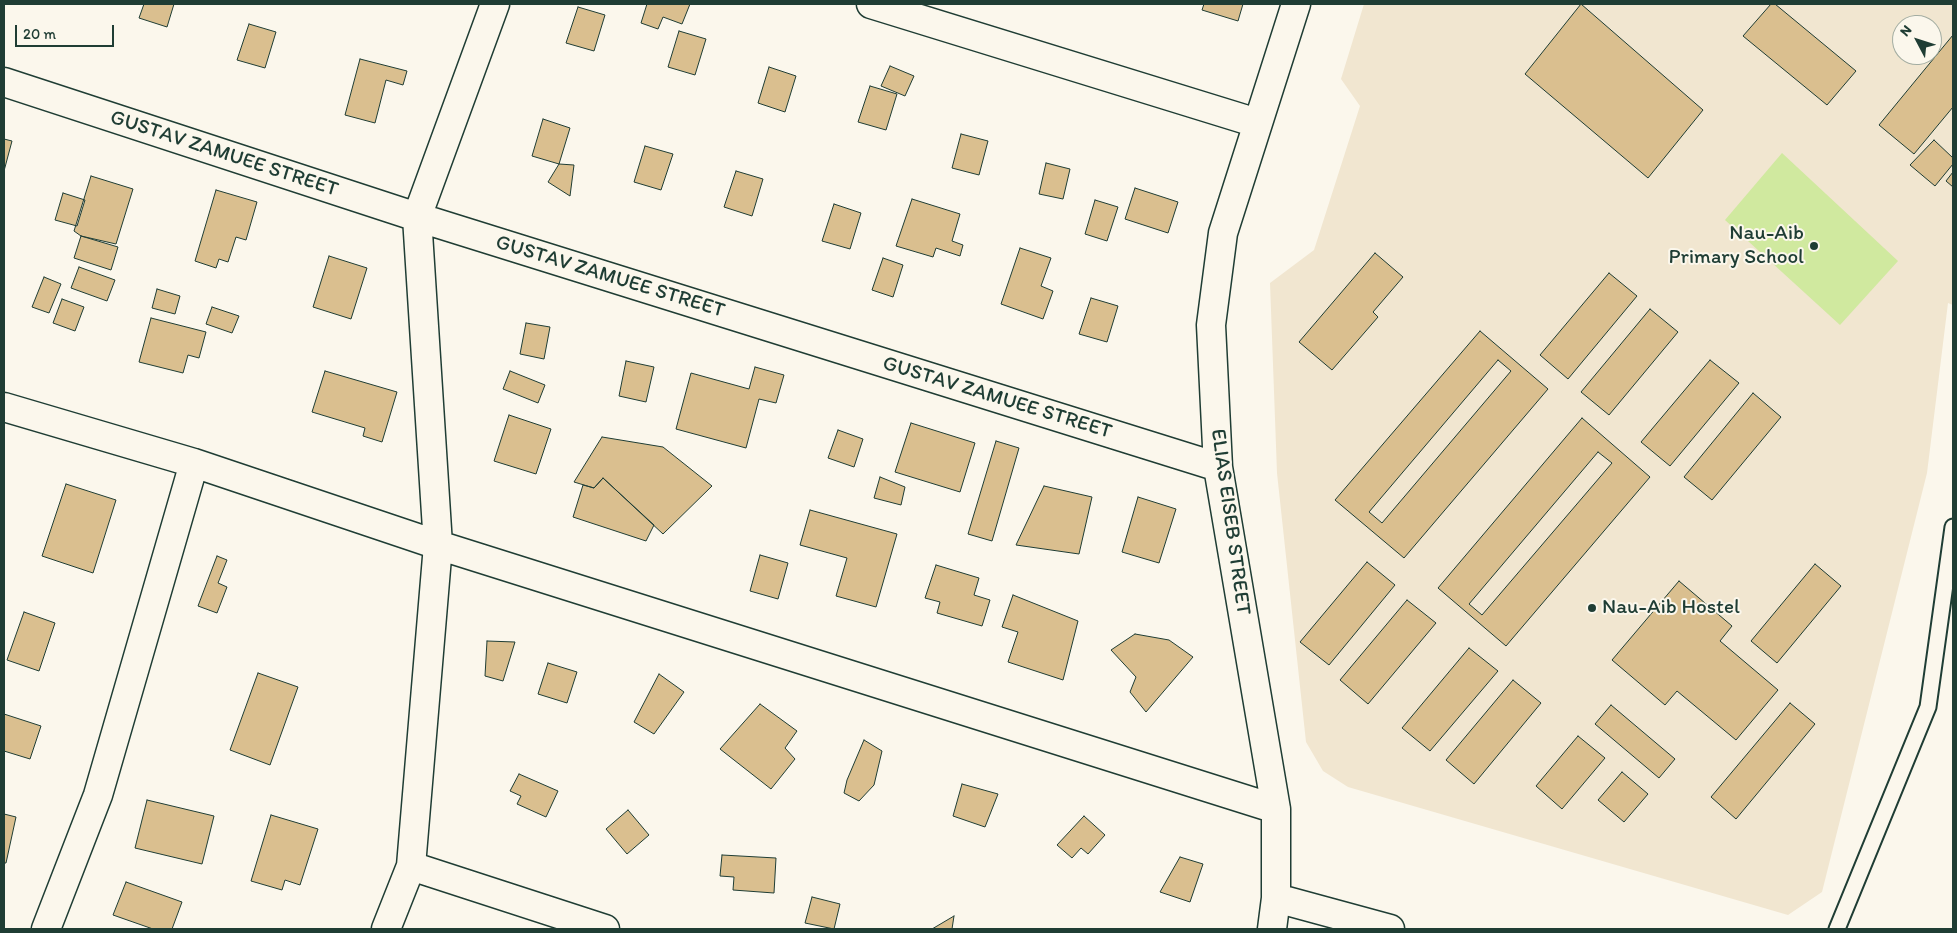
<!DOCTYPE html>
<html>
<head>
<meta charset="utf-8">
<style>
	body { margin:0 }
	#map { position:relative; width:1957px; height:933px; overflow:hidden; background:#fbf7ec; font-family:Itim,sans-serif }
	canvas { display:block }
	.frame { position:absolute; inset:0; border:5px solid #1f3d34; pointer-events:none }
	.north { position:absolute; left:1892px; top:15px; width:50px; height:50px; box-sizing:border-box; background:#fbf7ec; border:1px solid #a3ada2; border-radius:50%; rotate:310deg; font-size:14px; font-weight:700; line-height:20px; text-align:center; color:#1f3d34 }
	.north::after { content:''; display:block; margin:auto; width:18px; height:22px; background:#1f3d34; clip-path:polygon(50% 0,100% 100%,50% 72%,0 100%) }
	.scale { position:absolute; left:15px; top:25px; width:99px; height:22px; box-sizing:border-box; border:2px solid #1f3d34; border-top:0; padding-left:6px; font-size:15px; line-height:18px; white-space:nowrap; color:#1f3d34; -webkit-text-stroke:4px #fbf7ec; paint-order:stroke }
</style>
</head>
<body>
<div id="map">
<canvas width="1957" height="933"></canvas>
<div class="frame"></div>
<div class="north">N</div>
<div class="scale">20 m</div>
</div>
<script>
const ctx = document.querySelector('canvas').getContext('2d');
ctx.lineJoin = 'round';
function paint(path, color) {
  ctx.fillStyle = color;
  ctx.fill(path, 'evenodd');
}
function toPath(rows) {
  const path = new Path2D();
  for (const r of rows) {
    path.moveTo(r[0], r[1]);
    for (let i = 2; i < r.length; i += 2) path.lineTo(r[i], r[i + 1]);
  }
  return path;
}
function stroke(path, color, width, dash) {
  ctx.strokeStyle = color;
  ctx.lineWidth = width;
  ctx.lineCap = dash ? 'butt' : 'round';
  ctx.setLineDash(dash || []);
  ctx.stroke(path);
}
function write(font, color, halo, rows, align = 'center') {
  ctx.font = font + ' Itim,sans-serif';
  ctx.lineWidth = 4;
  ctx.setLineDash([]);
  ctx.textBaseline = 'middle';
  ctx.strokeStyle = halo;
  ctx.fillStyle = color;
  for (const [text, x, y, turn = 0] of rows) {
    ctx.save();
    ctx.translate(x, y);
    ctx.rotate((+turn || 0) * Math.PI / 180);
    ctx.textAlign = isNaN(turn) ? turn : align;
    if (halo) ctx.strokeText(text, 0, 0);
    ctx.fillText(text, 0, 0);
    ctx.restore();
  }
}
paint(toPath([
	[1364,4,1953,4,1953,305,1948,303,1927,473,1822,892,1788,915,1348,787,1323,771,1306,742,1277,473,1270,283,1314,250,1360,106,1341,79],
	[1902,25,1932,25,1932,55,1902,55]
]), '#f1e6d0');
paint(toPath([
	[1782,153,1898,261,1840,325,1725,220]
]), '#d0e99f');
const building = toPath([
	[144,4,174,4,167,27,139,18,144,4],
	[647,4,690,4,682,24,663,17,658,29,641,23,647,4],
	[1204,4,1243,4,1238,21,1202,10,1204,4],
	[1581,4,1703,110,1648,178,1525,74,1581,4],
	[1771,4,1775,4,1856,71,1827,105,1743,36,1771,4],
	[578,7,605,15,594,51,566,43,578,7],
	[249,24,276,32,265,68,237,60,249,24],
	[679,31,706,39,695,75,668,67,679,31],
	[1953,35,1953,107,1914,154,1879,125,1953,35],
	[360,59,407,71,403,85,386,80,375,123,345,115,360,59],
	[890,66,914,76,905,96,881,86,890,66],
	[769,67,796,76,785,112,758,103,769,67],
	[870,86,897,94,886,130,858,122,870,86],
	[543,119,570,128,559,164,532,156,543,119],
	[961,134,988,141,979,175,952,168,961,134],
	[4,139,12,141,4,171,4,139],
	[1934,140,1953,158,1953,164,1935,186,1910,165,1934,140],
	[645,146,673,154,661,190,634,182,645,146],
	[1046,163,1070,169,1063,199,1039,194,1046,163],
	[559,164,574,165,570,196,548,182,559,164],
	[736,171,763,179,752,216,724,207,736,171],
	[1953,172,1953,187,1946,181,1953,172],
	[91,176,133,189,116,244,81,236,74,231,91,176],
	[1135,188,1178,202,1168,233,1125,219,1135,188],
	[216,190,257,202,246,240,236,237,228,262,219,259,216,268,195,261,216,190],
	[63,193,85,200,77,226,55,220,63,193],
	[912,199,960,214,952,241,963,245,960,256,936,248,933,257,896,246,912,199],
	[1095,200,1118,207,1107,241,1085,234,1095,200],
	[834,204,861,213,850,249,822,241,834,204],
	[81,236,118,247,111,270,74,258,81,236],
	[1020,248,1051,258,1041,286,1053,291,1043,319,1001,304,1020,248],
	[1375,253,1403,277,1373,312,1378,317,1332,370,1299,342,1375,253],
	[329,256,367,268,351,319,313,307,329,256],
	[883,258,903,265,893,297,872,290,883,258],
	[79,267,115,280,107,301,71,288,79,267],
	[1609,273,1637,296,1568,379,1540,355,1609,273],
	[44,277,61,284,49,313,32,307,44,277],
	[157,289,180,296,175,314,152,308,157,289],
	[1091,298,1118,306,1107,342,1079,334,1091,298],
	[62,299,84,307,75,331,53,323,62,299],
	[212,307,239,316,232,333,206,324,212,307],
	[1650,309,1678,332,1609,415,1581,392,1650,309],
	[151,318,206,332,199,358,188,355,183,373,139,362,151,318],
	[526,323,550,327,544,359,520,354,526,323],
	[1480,331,1548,389,1404,558,1335,500,1480,331],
	[1498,360,1511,371,1382,523,1369,512,1498,360],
	[1710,360,1739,383,1670,466,1641,442,1710,360],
	[626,361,654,367,646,402,619,396,626,361],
	[755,367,784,375,776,403,759,399,746,448,676,429,691,373,749,389,755,367],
	[325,371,397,392,382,442,363,436,365,428,312,412,325,371],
	[510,371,545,385,538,403,503,389,510,371],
	[1753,393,1781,417,1712,500,1684,477,1753,393],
	[509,415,551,429,536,474,494,461,509,415],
	[1582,418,1650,477,1506,646,1438,588,1582,418],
	[1598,452,1612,463,1482,615,1469,604,1598,452],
	[911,423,975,443,960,492,895,472,911,423],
	[838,430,863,439,854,467,828,458,838,430],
	[602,437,663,447,712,486,663,534,603,478,594,488,574,482,602,437],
	[996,441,1019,448,992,541,968,534,996,441],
	[880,477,905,487,901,505,874,498,880,477],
	[603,478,654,525,646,541,573,517,583,485,594,488,603,478],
	[66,484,116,500,93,573,42,556,66,484],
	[1044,486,1092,497,1079,554,1016,545,1044,486],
	[1138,497,1176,509,1159,563,1122,552,1138,497],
	[810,510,897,534,876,607,836,596,847,558,800,545,810,510],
	[760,555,788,563,778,599,750,591,760,555],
	[217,556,227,560,218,583,227,587,217,613,198,606,217,556],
	[1367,562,1395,585,1329,665,1300,642,1367,562],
	[1815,564,1841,586,1777,663,1751,641,1815,564],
	[936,565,979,578,974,595,990,600,982,626,937,613,940,602,925,598,936,565],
	[1679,581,1732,626,1720,641,1778,690,1736,740,1677,691,1665,705,1612,660,1679,581],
	[1013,595,1078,621,1063,680,1008,662,1018,632,1002,627,1013,595],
	[1407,600,1436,623,1368,704,1340,680,1407,600],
	[24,612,55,623,39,671,7,660,24,612],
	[1135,634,1169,640,1193,657,1146,712,1130,692,1136,677,1111,650,1135,634],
	[487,641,515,642,503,681,485,676,487,641],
	[1469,648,1498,671,1430,751,1402,728,1469,648],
	[548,663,577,672,567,703,538,694,548,663],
	[258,673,298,687,270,765,230,750,258,673],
	[659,674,684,692,654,734,634,722,659,674],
	[1513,680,1541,703,1474,784,1446,760,1513,680],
	[1790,703,1815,724,1736,819,1711,797,1790,703],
	[760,704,797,731,785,748,795,759,771,789,720,749,760,704],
	[1611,705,1675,759,1659,778,1595,724,1611,705],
	[4,714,41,726,30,759,4,751,4,714],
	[1578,736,1605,758,1562,809,1536,786,1578,736],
	[864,740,882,751,874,785,859,801,844,793,847,780,864,740],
	[1622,772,1648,794,1624,822,1598,800,1622,772],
	[519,774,558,791,546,817,517,804,521,796,510,791,519,774],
	[962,784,998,794,985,827,953,816,962,784],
	[147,800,214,816,202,864,135,848,147,800],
	[628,810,649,835,627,854,606,829,628,810],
	[4,814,16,817,6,863,4,863,4,814],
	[271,815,318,829,300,885,285,880,282,890,251,881,271,815],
	[1084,816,1105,835,1088,854,1081,848,1072,858,1057,845,1084,816],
	[722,855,776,858,774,893,733,890,734,877,720,876,722,855],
	[1180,857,1203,864,1190,902,1160,892,1180,857],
	[126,882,182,902,172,929,153,929,113,915,126,882],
	[812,897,840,904,834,929,805,923,812,897],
	[954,916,952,929,932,929,954,916]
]);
paint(building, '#dabf8f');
stroke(building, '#1f3d34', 1);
const service = toPath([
	[1837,929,1928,707,1953,527]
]);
const minor = toPath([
	[871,4,1257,123],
	[4,82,417,217,1218,467],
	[4,407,194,463,438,545,1276,809],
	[411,866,605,929],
	[1276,898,1390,929],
	[46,929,98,795,194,463],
	[386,929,411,866,438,545,417,217,495,4],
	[1272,929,1276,898,1276,809,1218,467,1211,325,1223,233,1296,4]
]);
stroke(service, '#1f3d34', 19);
stroke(minor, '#1f3d34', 31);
stroke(service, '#fbf7ec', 15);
stroke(minor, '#fbf7ec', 28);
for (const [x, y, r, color] of [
	[1814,246,5,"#1f3d34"],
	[1592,608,5,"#1f3d34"]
]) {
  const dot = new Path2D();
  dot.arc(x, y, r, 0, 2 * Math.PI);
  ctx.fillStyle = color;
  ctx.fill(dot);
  stroke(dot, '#fbf7ec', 2);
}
write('21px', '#1f3d34', '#fbf7ec', [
	["GUSTAV ZAMUEE STREET",224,154,18],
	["GUSTAV ZAMUEE STREET",610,277,17],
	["GUSTAV ZAMUEE STREET",997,398,17],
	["ELIAS EISEB STREET",1230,522,82]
]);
write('21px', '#1f3d34', '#fbf7ec', [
	["Nau-Aib",1804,234],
	["Primary School",1804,258],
	["Nau-Aib Hostel",1602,608,"left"]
], 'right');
</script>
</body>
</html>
